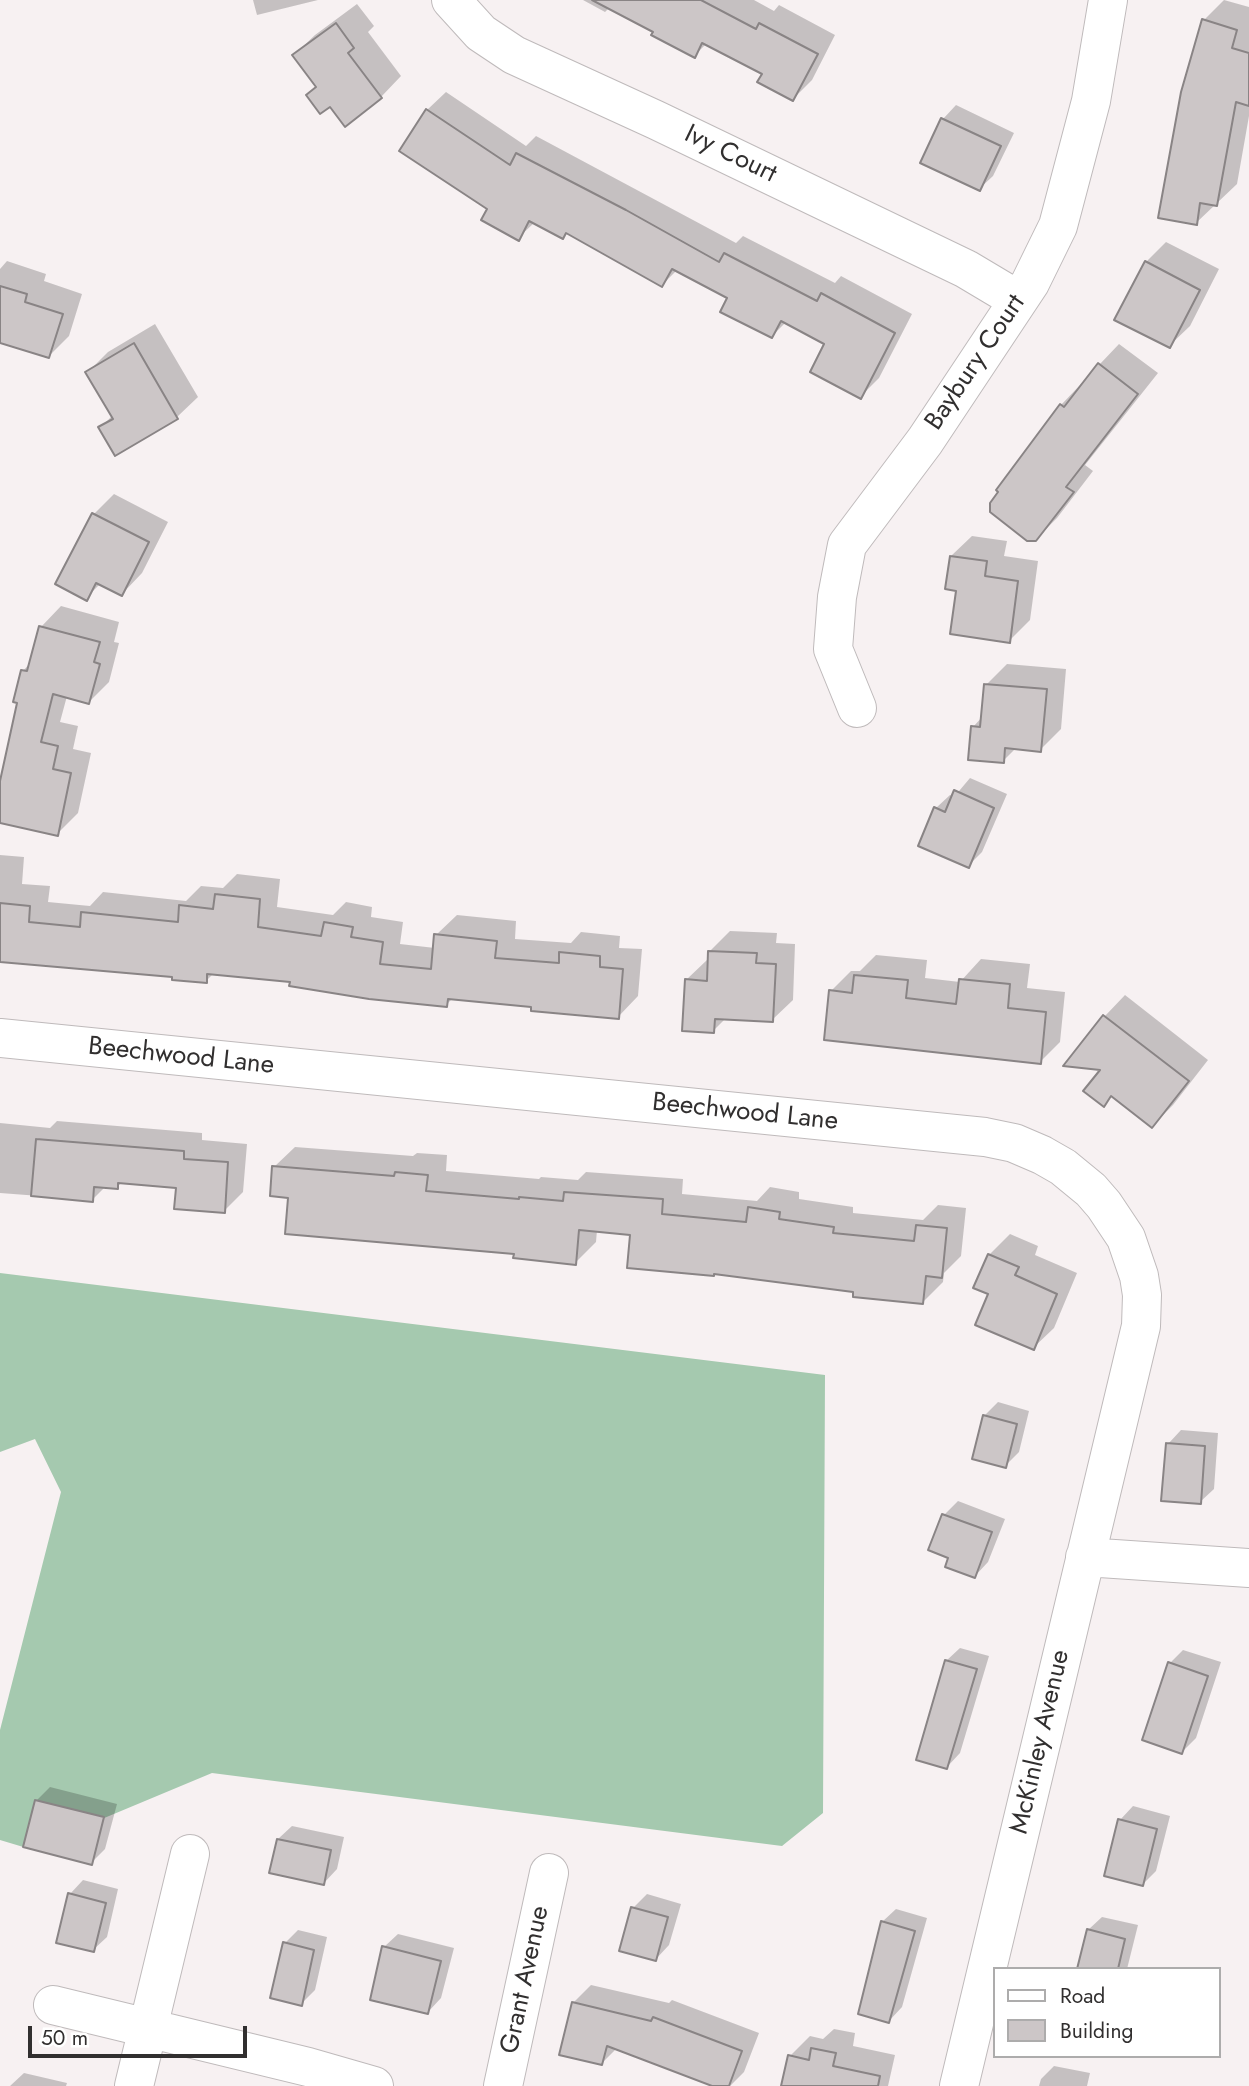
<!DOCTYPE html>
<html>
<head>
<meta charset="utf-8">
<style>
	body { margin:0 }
	#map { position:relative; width:1249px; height:2086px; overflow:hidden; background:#f7f1f2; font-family:Jost,sans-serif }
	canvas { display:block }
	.legend { position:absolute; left:993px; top:1967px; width:228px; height:91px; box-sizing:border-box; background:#fff; border:2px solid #adacac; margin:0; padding:9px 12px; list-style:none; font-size:21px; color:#312f2f }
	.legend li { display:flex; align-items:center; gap:14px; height:35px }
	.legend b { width:35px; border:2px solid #adacac }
	.scale { position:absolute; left:28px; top:2026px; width:219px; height:32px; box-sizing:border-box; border:4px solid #312f2f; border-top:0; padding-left:9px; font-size:21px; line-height:24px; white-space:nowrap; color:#312f2f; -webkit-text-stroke:5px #fff; paint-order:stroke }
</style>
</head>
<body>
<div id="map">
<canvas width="1249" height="2086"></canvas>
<ul class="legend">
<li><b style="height:9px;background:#fff"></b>Road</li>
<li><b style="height:19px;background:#ccc6c7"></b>Building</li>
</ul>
<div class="scale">50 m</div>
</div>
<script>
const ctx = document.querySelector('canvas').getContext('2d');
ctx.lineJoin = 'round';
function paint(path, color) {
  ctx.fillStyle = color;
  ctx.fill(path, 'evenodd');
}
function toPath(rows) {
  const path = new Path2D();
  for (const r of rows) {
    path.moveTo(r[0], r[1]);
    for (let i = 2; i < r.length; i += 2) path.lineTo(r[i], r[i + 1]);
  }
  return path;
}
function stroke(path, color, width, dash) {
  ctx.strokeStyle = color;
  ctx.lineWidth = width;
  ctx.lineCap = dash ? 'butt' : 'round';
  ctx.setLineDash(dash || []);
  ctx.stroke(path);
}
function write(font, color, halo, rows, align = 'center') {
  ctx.font = font + ' Jost,sans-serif';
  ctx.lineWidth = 7;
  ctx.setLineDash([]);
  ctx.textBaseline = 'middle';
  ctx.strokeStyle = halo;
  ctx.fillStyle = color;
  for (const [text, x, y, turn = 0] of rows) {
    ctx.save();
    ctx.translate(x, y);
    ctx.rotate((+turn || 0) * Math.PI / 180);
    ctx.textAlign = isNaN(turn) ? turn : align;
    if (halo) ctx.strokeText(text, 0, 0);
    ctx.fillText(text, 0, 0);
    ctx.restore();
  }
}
paint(toPath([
	[0,1273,825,1375,823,1813,782,1846,212,1773,30,1849,0,1840,0,1730,61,1492,35,1439,0,1452]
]), '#a5c9af');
paint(toPath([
	[253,0,318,0,257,15],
	[583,0,754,0,774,11,779,5,835,35,812,80,793,99,764,73,707,43,694,56,656,31,610,7,605,12],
	[1224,0,1249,7,1249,116,1237,184,1196,223,1204,20],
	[357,4,374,26,368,32,401,76,381,97,330,105,294,55,315,35],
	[446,92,526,146,536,136,736,243,743,236,835,283,841,276,912,314,879,378,860,397,827,344,786,322,772,336,729,297,677,270,662,285,567,232,562,237,535,222,518,238,489,208,427,110],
	[956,105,1014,133,993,176,979,189,922,162,943,119],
	[1166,242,1219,269,1190,326,1169,346,1146,262],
	[7,261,46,274,44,281,82,294,69,336,49,356,0,341,0,269],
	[155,324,198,397,177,417,116,453,100,428,113,415,87,373,108,352],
	[1119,344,1158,373,1085,465,1093,471,1057,518,1036,539,1061,405],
	[114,494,168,522,142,573,122,594,101,583,86,598,94,514],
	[972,536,1007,541,1004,556,1038,561,1030,620,1009,641,958,589,951,556],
	[61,606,119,622,114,642,119,643,109,682,89,702,67,696,60,722,78,726,73,749,91,753,78,813,57,834,0,821,0,789,19,702,23,671,31,662,41,627],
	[1007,664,1066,669,1061,729,1040,750,1017,747,1003,761,973,727,983,716,986,685],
	[970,778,1007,794,982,852,968,866,936,808,950,795,954,797],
	[0,855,24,857,22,884,50,886,48,902,90,906,103,892,186,901,201,886,223,888,237,874,280,879,277,907,333,915,346,902,372,907,371,917,403,922,400,944,435,948,436,935,457,915,516,921,515,939,571,943,581,932,620,936,619,948,642,949,638,996,618,1017,454,997,446,1005,291,981,214,973,206,981,174,976,0,959],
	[730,931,777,933,776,943,795,944,793,1000,772,1020,726,1018,713,1031,686,980,707,960,709,960,710,951],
	[876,955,927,960,925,978,960,982,981,959,1030,964,1027,988,1065,992,1060,1042,1040,1062,831,991,851,971,860,971],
	[1125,995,1208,1060,1173,1105,1152,1126,1113,1095,1103,1104,1103,1069,1067,1065,1105,1016],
	[57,1121,202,1133,202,1140,247,1144,243,1192,224,1211,177,1186,122,1182,117,1187,106,1186,92,1200,0,1193,0,1123,50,1128],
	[295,1147,413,1156,417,1153,447,1155,446,1171,539,1179,541,1177,578,1180,586,1172,683,1179,682,1194,757,1201,770,1187,799,1192,799,1199,853,1207,853,1213,923,1220,938,1205,966,1208,961,1256,944,1273,943,1282,923,1302,855,1291,632,1233,597,1230,596,1242,575,1263,515,1252,289,1196,274,1167],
	[1010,1234,1038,1246,1035,1255,1077,1273,1054,1328,1033,1348,991,1293,989,1255],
	[998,1402,1029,1411,1019,1452,1005,1466,984,1416],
	[1181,1430,1218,1433,1214,1489,1200,1502,1168,1444],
	[958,1501,1005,1519,988,1562,975,1576,951,1557,931,1549,944,1515],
	[960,1648,989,1656,960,1753,947,1767,946,1661],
	[1183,1650,1221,1662,1196,1738,1182,1752,1170,1663],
	[50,1787,117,1804,105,1849,91,1863,25,1846,37,1800],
	[1133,1806,1170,1816,1156,1871,1142,1885,1120,1820],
	[292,1826,344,1837,337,1869,324,1883,278,1839],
	[83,1880,118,1889,107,1937,93,1950,70,1894],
	[647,1894,681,1904,669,1945,656,1959,633,1908],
	[896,1909,927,1918,902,2007,889,2021,882,1922],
	[1102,1917,1138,1925,1127,1969,1079,1969,1088,1930],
	[298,1930,327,1937,315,1990,301,2004,285,1943],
	[398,1934,454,1948,441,1998,428,2012,384,1947],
	[591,1985,669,2003,672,2000,759,2033,744,2072,730,2086,717,2086,617,2048,602,2063,573,2003],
	[834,2029,855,2033,853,2046,895,2055,888,2086,783,2086,790,2056,810,2036,823,2039],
	[1054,2066,1090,2073,1087,2086,1039,2086,1041,2079],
	[24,2073,67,2083,66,2086,10,2086]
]), '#0003');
const building = toPath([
	[592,0,701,0,756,29,759,23,818,54,793,101,757,82,762,74,702,43,695,58,651,35,653,32,592,0],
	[1202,19,1237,30,1232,48,1249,53,1249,106,1236,102,1217,206,1200,203,1197,225,1158,218,1181,92,1202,19],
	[336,23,354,48,348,53,382,98,345,127,330,107,320,114,306,95,316,87,292,55,336,23],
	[426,109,510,165,516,153,626,210,719,262,724,253,817,301,821,293,895,333,861,399,810,372,824,344,781,321,772,338,720,312,727,298,672,269,662,287,566,233,563,239,529,221,519,241,481,220,487,209,399,151,426,109],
	[941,118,1001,146,980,191,920,163,941,118],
	[1145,261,1200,290,1170,348,1114,320,1145,261],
	[0,286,27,294,25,302,63,314,49,358,0,343,0,286],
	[134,343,178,419,115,456,98,427,113,419,85,372,134,343],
	[1098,363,1138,394,1066,487,1074,492,1036,541,1027,541,990,512,990,503,998,492,996,490,1060,404,1064,407,1098,363],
	[92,513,149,542,122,596,96,583,87,601,55,584,92,513],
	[950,556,987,561,985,576,1018,581,1010,643,950,634,956,591,945,589,950,556],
	[39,626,100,642,94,662,100,664,89,704,53,694,41,742,58,746,53,769,71,773,58,836,0,823,0,781,17,703,13,702,21,670,27,671,39,626],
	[984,684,1047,689,1041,752,1005,748,1004,763,968,760,971,726,980,727,984,684],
	[954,790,994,808,969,868,918,846,934,807,945,812,954,790],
	[215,894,260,899,258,927,321,936,324,922,353,927,351,937,383,942,380,964,431,969,434,934,497,941,495,958,559,963,559,952,600,956,600,967,623,969,619,1019,531,1011,531,1007,448,999,447,1007,369,999,289,986,290,982,207,974,207,983,172,980,172,977,0,962,0,903,30,906,29,922,80,927,81,912,178,922,179,905,213,909,215,894],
	[708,951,757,953,756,963,776,964,773,1022,715,1019,714,1033,682,1031,685,979,707,981,708,951],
	[854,975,908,980,906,998,956,1004,959,979,1010,984,1008,1008,1046,1012,1041,1064,824,1040,829,990,852,993,854,975],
	[1103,1015,1189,1081,1152,1128,1111,1096,1104,1107,1083,1091,1100,1070,1063,1066,1103,1015],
	[36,1139,184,1151,184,1159,228,1162,225,1213,174,1209,176,1188,118,1183,118,1189,94,1187,93,1202,31,1196,36,1139],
	[272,1166,394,1176,395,1172,428,1175,426,1191,519,1199,519,1197,563,1201,564,1192,663,1199,662,1214,746,1222,748,1207,780,1212,779,1219,834,1227,833,1233,914,1241,916,1225,947,1228,942,1278,926,1276,923,1304,853,1297,853,1292,714,1274,714,1276,627,1268,630,1235,579,1230,576,1265,513,1258,514,1254,285,1234,288,1198,270,1196,272,1166],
	[988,1254,1019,1267,1015,1275,1057,1294,1034,1350,975,1325,988,1294,973,1288,988,1254],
	[983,1415,1017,1424,1006,1468,972,1459,983,1415],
	[1166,1443,1205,1446,1201,1504,1161,1501,1166,1443],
	[942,1514,992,1532,975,1578,945,1567,948,1558,928,1550,942,1514],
	[945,1660,977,1669,947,1769,916,1760,945,1660],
	[1168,1662,1208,1676,1182,1754,1142,1740,1168,1662],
	[35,1800,104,1817,92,1865,23,1847,35,1800],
	[1118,1819,1157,1829,1143,1886,1104,1876,1118,1819],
	[277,1839,331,1850,324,1885,269,1873,277,1839],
	[68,1893,106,1903,94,1952,56,1943,68,1893],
	[631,1907,668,1917,656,1961,619,1951,631,1907],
	[881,1921,915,1931,889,2023,858,2014,881,1921],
	[1087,1929,1125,1939,1118,1969,1077,1969,1087,1929],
	[283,1942,314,1950,302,2006,270,1998,283,1942],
	[382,1946,441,1961,428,2014,370,2000,382,1946],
	[572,2002,651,2021,653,2017,742,2051,729,2086,712,2086,607,2046,602,2065,559,2055,572,2002],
	[811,2048,836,2053,833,2066,880,2076,878,2086,781,2086,788,2055,809,2060,811,2048]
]);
paint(building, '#ccc6c7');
stroke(building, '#898485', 2);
const minor = toPath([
	[451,0,481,33,514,55,656,120,966,269,1018,300],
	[857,708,833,649,837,597,847,545,925,441,1030,283,1058,226,1091,101,1108,0],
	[0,1038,985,1137,1014,1143,1042,1155,1063,1167,1091,1190,1104,1205,1126,1238,1139,1276,1142,1295,1141,1326,959,2086],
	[1085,1557,1249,1568],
	[53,2005,308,2067,374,2086],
	[134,2086,190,1854],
	[503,2086,549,1873]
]);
stroke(minor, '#bfbabb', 40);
stroke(minor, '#fff', 38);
write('26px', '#312f2f', '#fff', [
	["Ivy Court",730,155,26],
	["Baybury Court",976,363,-56],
	["Beechwood Lane",181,1057,6],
	["Beechwood Lane",745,1113,6],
	["McKinley Avenue",1041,1742,-77],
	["Grant Avenue",526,1980,-78]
]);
</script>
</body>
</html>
